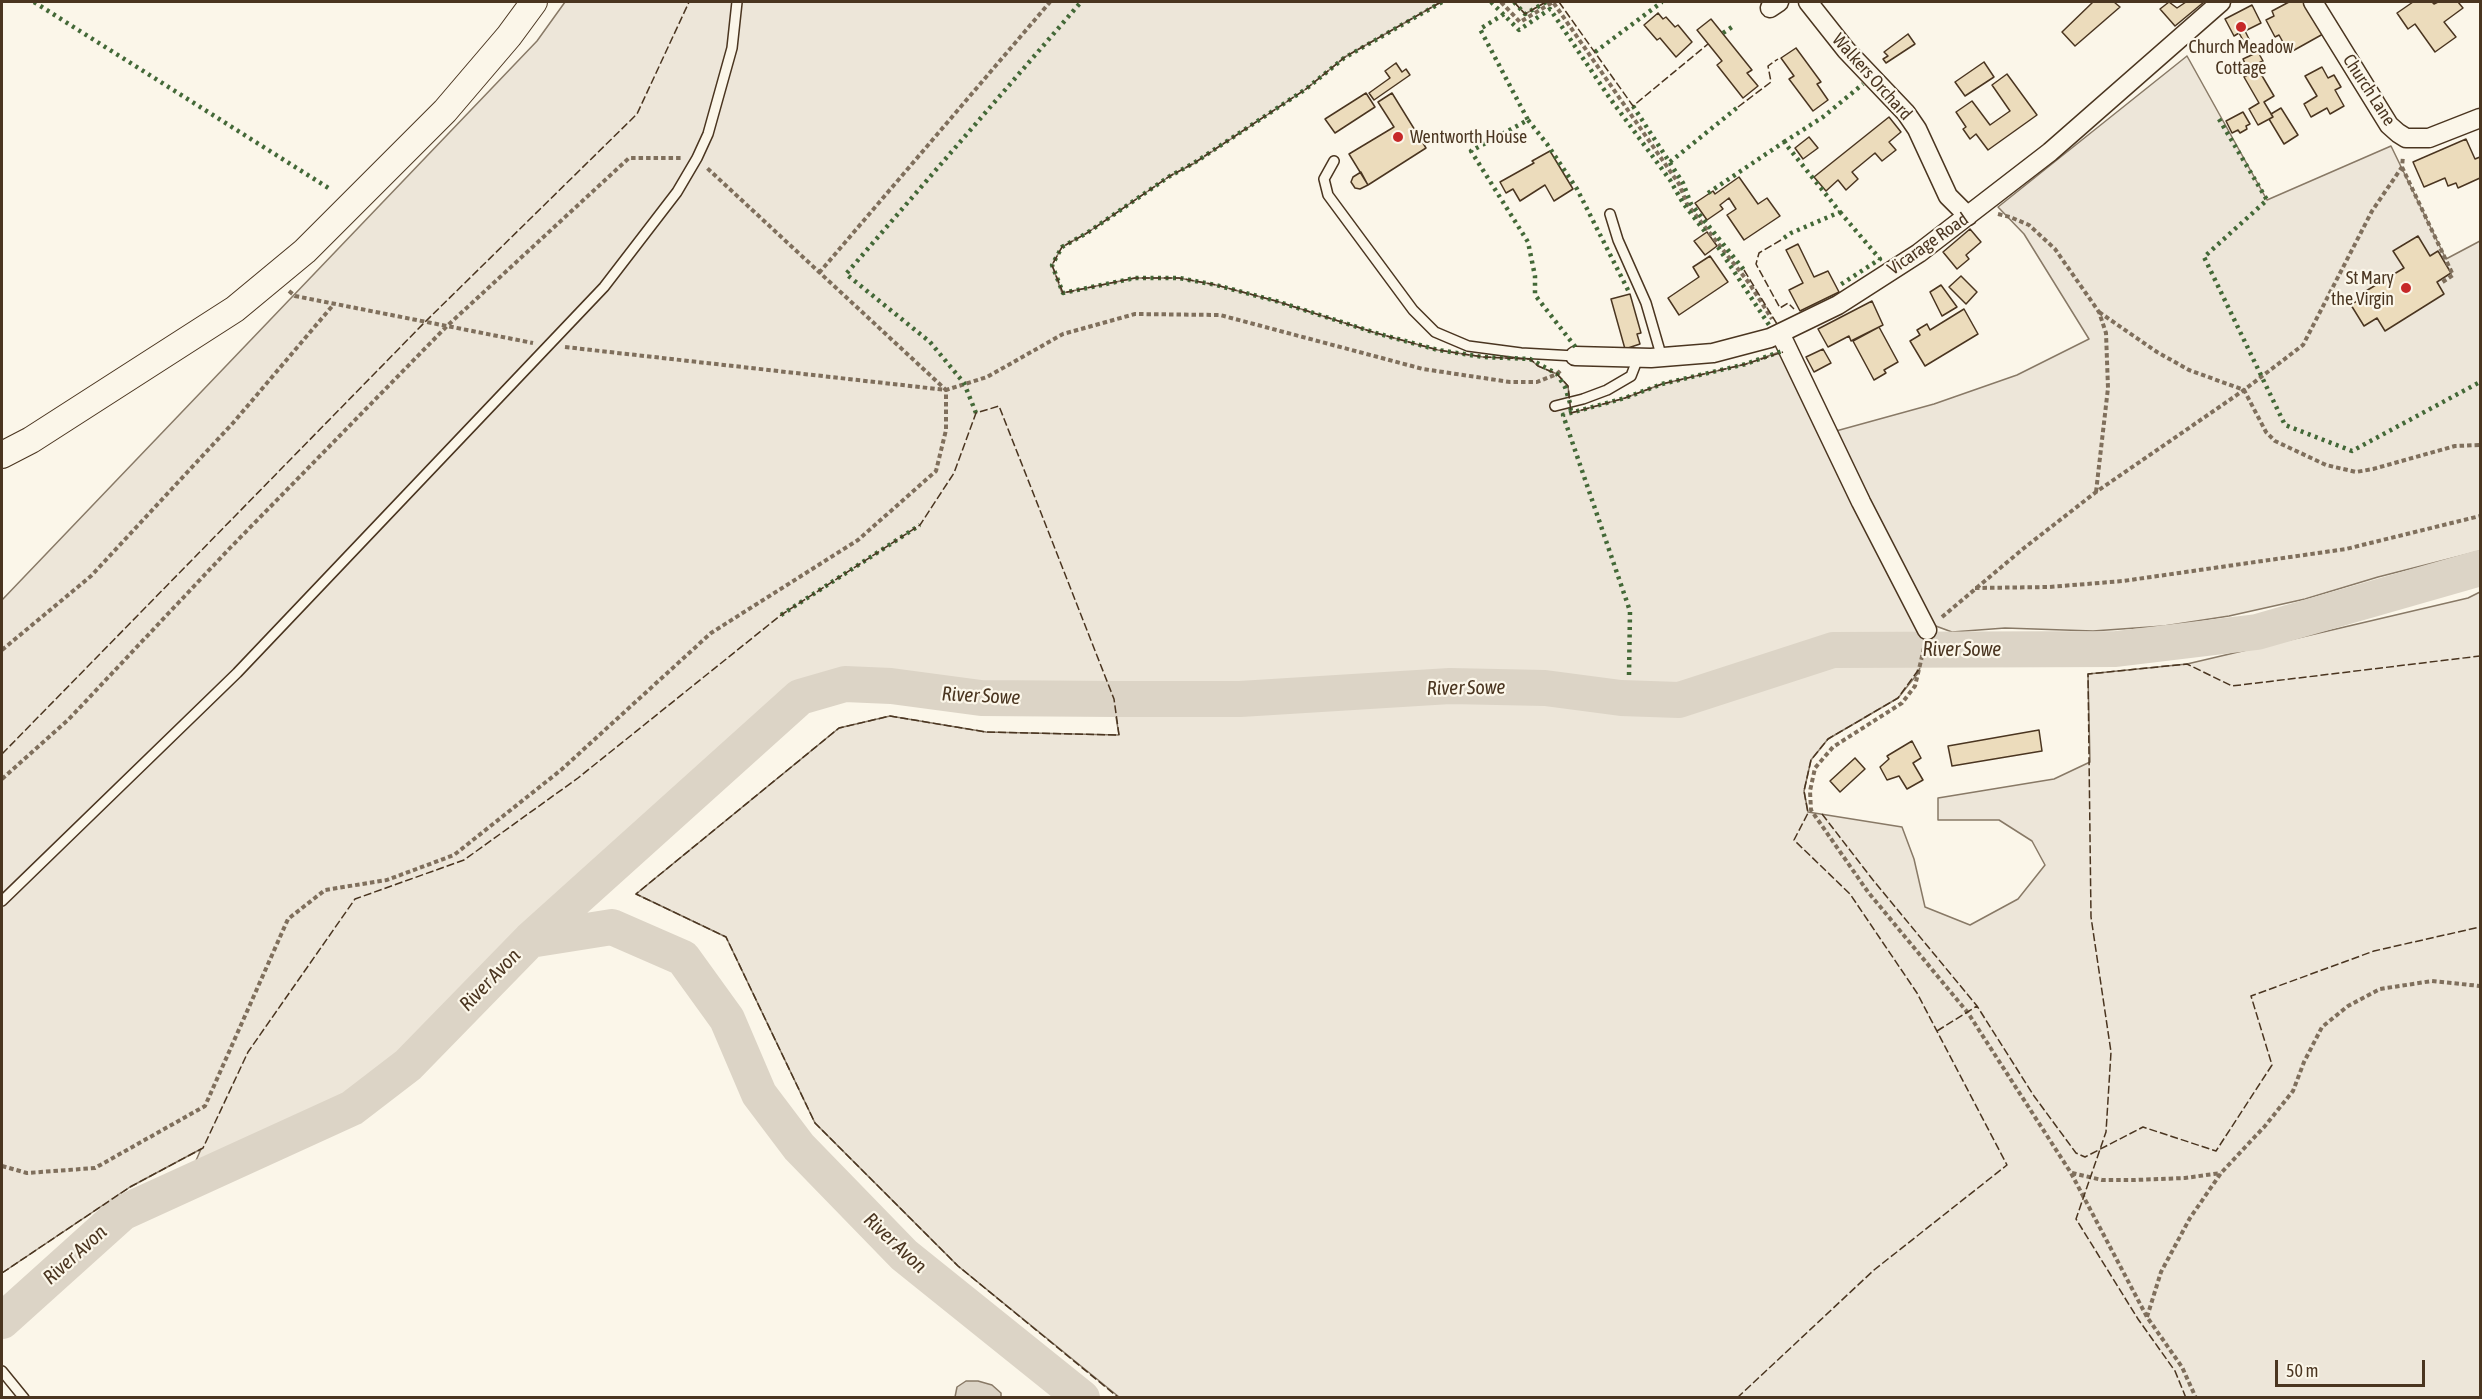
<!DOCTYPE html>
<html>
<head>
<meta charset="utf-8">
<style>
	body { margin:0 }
	#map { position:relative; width:2482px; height:1399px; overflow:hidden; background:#fbf6e9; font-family:"Asap Condensed",sans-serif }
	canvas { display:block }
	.frame { position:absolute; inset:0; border:3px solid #4a3520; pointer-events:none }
	.scale { position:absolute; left:2275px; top:1360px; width:150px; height:27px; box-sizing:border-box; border:3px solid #4a3520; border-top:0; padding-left:8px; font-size:18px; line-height:21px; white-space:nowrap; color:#4a3520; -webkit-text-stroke:4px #fbf6e9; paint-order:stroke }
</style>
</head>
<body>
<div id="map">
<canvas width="2482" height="1399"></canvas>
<div class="frame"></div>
<div class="scale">50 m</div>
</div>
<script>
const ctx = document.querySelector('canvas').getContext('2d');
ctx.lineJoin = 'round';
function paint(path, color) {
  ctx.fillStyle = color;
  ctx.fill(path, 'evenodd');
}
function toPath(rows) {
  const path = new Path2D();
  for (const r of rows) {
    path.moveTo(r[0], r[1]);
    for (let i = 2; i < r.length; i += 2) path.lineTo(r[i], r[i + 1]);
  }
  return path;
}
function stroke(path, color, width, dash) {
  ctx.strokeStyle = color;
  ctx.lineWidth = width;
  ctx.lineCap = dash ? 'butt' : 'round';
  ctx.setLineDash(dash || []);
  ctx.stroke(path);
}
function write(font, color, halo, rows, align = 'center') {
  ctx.font = font + ' "Asap Condensed",sans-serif';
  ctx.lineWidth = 4.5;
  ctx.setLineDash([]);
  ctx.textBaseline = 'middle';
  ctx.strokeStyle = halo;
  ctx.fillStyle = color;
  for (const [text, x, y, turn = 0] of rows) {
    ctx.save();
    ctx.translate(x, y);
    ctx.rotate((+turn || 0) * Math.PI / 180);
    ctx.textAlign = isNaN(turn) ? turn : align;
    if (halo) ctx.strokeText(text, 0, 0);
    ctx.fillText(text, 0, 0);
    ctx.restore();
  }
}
const green = toPath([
	[565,2,1441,2,1345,57,1306,89,1195,163,1170,176,1087,233,1062,247,1052,265,1062,293,1135,278,1179,278,1216,285,1276,301,1376,333,1438,350,1483,357,1530,359,1538,366,1557,374,1568,386,1571,413,1625,398,1662,384,1746,364,1782,351,1925,637,1919,672,1898,698,1828,739,1811,760,1804,791,1808,812,1902,827,1914,859,1925,907,1970,925,2018,899,2045,865,2032,841,1999,820,1938,820,1938,798,2054,779,2090,762,2088,674,2187,664,2468,598,2480,592,2480,1397,1119,1397,958,1266,815,1123,726,937,636,894,839,728,890,716,986,732,1119,735,1113,699,981,698,868,685,845,684,800,697,530,940,408,1065,352,1108,186,1184,201,1149,130,1187,2,1273,2,600,537,41,565,2],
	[1514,2,1546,2,1525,14,1514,2],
	[2187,56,2267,200,2391,146,2446,259,2480,241,2480,551,2378,577,2305,599,2229,616,2164,626,2093,631,2005,628,1952,632,1933,625,1836,431,1934,404,2017,375,2089,339,2024,234,1998,207,2187,56]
]);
paint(green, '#ede6d9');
stroke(green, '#887966', 1.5);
const water = toPath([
	[966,1381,978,1381,992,1385,1001,1393,1001,1397,955,1397,957,1387,966,1381]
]);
paint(water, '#dcd4c6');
stroke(water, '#887966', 1.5);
stroke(toPath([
	[530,940,612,927,683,958,727,1019,759,1094,799,1147,904,1255,1082,1398],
	[2,1321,122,1213,352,1108,408,1065,530,940,800,697,845,684,891,686,981,698,1114,699,1240,699,1450,686,1545,688,1621,698,1679,700,1833,650,2116,649,2257,632,2480,568]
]), '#dcd4c6', 36);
const building = toPath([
	[2093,2,2114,2,2120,7,2075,46,2062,32,2093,2],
	[2169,2,2177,8,2186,2,2204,2,2175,26,2160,9,2169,2],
	[2289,2,2304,2,2323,34,2289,53,2279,35,2275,37,2266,20,2274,16,2272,11,2289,2],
	[2413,2,2432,2,2434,4,2438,2,2458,2,2463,8,2444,22,2456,37,2435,52,2415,24,2408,29,2397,13,2413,2],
	[2252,5,2261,23,2245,31,2249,39,2244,42,2239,33,2234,36,2225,19,2252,5],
	[1658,13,1663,19,1666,17,1675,27,1678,25,1692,42,1676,57,1660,38,1657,40,1644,25,1658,13],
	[1711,19,1752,70,1747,73,1758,86,1743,98,1717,65,1722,61,1697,30,1711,19],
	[1908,34,1915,44,1886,63,1883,59,1888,56,1884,52,1908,34],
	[1796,48,1821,82,1817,84,1828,100,1813,111,1789,79,1794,76,1781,58,1796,48],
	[2258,52,2263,61,2247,68,2243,59,2258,52],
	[1984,62,1994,77,1965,96,1955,82,1984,62],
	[1396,63,1402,72,1406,69,1410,75,1374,100,1369,93,1390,78,1385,71,1396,63],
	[2322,67,2328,78,2334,75,2341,87,2335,90,2344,106,2330,114,2327,108,2311,117,2304,104,2317,96,2305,76,2322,67],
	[2258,69,2274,96,2264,102,2273,117,2258,125,2249,109,2259,103,2244,77,2258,69],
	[2007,74,2037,115,1988,150,1976,134,1970,139,1963,129,1966,127,1956,112,1972,101,1990,125,2010,111,1992,85,2007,74],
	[1366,93,1375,107,1335,133,1325,119,1366,93],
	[1392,93,1426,148,1368,185,1349,154,1394,127,1378,102,1392,93],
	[2281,108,2298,135,2284,144,2269,119,2273,117,2271,114,2281,108],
	[2243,112,2250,124,2246,126,2247,129,2240,133,2238,130,2232,133,2226,121,2243,112],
	[1889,117,1901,132,1889,142,1896,150,1882,161,1875,153,1852,172,1858,179,1846,190,1838,180,1826,191,1814,177,1889,117],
	[1809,137,1818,148,1803,159,1795,148,1809,137],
	[2466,139,2475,159,2480,157,2480,178,2458,188,2456,183,2448,186,2445,178,2424,187,2413,162,2466,139],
	[1550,151,1573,189,1554,201,1545,185,1520,201,1513,189,1506,193,1500,182,1534,163,1532,161,1550,151],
	[1361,172,1368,185,1360,189,1355,188,1351,182,1353,177,1361,172],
	[1739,177,1758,204,1767,198,1780,216,1744,240,1727,215,1736,209,1729,198,1720,205,1723,209,1707,220,1695,203,1713,191,1715,194,1739,177],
	[1970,229,1981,242,1966,255,1969,259,1957,269,1943,252,1970,229],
	[1707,232,1717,246,1705,255,1694,241,1707,232],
	[2418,236,2430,256,2438,251,2451,273,2437,282,2444,294,2385,331,2377,318,2364,326,2351,305,2363,297,2361,294,2404,268,2393,251,2418,236],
	[1798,244,1814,277,1828,271,1839,292,1800,311,1789,290,1803,283,1786,250,1798,244],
	[1710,256,1728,282,1679,315,1668,298,1699,277,1693,267,1710,256],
	[1961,276,1977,292,1966,304,1949,287,1961,276],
	[1941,285,1957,307,1942,316,1930,292,1941,285],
	[1630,294,1641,333,1637,334,1640,344,1625,349,1611,299,1630,294],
	[1872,301,1883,325,1851,341,1849,336,1828,347,1818,329,1872,301],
	[1964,309,1978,334,1925,366,1910,341,1920,335,1917,330,1927,324,1930,330,1964,309],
	[1879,327,1898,362,1884,370,1886,373,1874,380,1853,341,1879,327],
	[1823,349,1831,363,1814,372,1806,357,1823,349],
	[2039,730,2042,751,1952,766,1948,746,2039,730],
	[1912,741,1921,758,1913,763,1923,780,1907,789,1899,776,1887,780,1880,767,1889,759,1887,756,1912,741],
	[1855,758,1865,769,1840,792,1830,781,1855,758]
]);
paint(building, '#ecdcbc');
stroke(building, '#4a3520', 1.5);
const lane = toPath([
	[1334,161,1324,179,1328,195,1413,310,1435,332,1468,346,1521,353,1575,356],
	[1610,214,1618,240,1646,303,1662,358],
	[1555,406,1583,399,1607,390,1631,376,1638,358],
	[2,901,237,673,604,287,677,192,697,158,708,134,732,48,737,2],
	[2,1371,24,1398]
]);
const street = toPath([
	[1808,2,1846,50,1906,113,1917,129,1948,196,1968,216],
	[2313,2,2389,125,2398,133,2406,138,2429,138,2480,118],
	[1770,8,1779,2],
	[1780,333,1861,502,1927,630],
	[1575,356,1651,358,1713,353,1770,338,1838,305,1919,253,2050,152,2221,2]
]);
const secondary = toPath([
	[2,455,31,440,235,309,305,251,445,111,509,36,534,2]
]);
stroke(lane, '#4a3520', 12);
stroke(street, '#4a3520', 21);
stroke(secondary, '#4a3520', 28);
stroke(toPath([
	[1501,2,1520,22,1553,2,1679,184,1687,204,1749,283,1772,319],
	[2402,167,2453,275,2441,283],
	[1998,214,2010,217,2029,225,2055,249,2099,312,2106,333,2108,388,2096,492],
	[819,273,1050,2],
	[289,291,295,296,533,343],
	[2099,312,2157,352,2189,370,2244,390,2266,432,2275,441,2326,465,2356,472,2373,469,2455,446,2480,445],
	[565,347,946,390,987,377,1063,334,1135,314,1220,315,1423,369,1510,382,1537,382,1557,374,1562,369],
	[1975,588,2049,587,2123,581,2346,549,2480,516],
	[1942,617,2024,548,2096,492,2244,390,2303,345,2372,211,2402,167,2403,156],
	[1924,648,1915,686,1902,703,1833,747,1815,768,1810,791,1811,810,1868,892,1968,1013,2071,1173,2147,1317,2182,1367,2196,1398],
	[2,650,91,576,233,423,334,304],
	[2,779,69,719,229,549,447,326,629,158,682,158],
	[2,1166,27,1173,95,1168,205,1106,288,919,325,890,387,880,454,855,561,770,711,633,858,540,936,471,946,430,946,390,706,167],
	[2072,1173,2102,1180,2135,1180,2185,1178,2221,1173],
	[2147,1317,2161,1272,2190,1218,2221,1173,2265,1126,2293,1091,2304,1062,2322,1027,2348,1006,2380,989,2432,981,2480,986]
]), '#7f6f5c', 4, [4.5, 3]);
stroke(lane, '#fbf6e9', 9);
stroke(street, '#fbf6e9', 18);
stroke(secondary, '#fbf6e9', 26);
stroke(toPath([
	[34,2,330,189],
	[1442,2,1344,58,1306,89,1194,163,1170,176,1087,233,1062,247,1052,265,1063,293,1135,278,1179,278,1216,285,1276,301,1376,333,1438,350,1483,357,1530,359,1557,374,1565,387,1570,403,1571,413],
	[1491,2,1519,30,1550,9,1609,97,1670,180,1683,203,1706,233],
	[1514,2,1525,14,1546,2],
	[1504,14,1480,29,1528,120,1471,151,1528,242,1535,276,1535,295,1577,349],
	[1723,33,1735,25],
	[1595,52,1662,2],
	[1633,106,1683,183,1691,204,1744,270],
	[2219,119,2267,200,2204,257,2285,425,2352,451,2480,382],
	[1528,120,1547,144,1577,189,1630,294],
	[1784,142,1823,117,1863,84],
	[1670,162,1738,107],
	[1708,193,1784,142,1840,212,1791,233,1781,240],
	[1840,212,1880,259,1840,285],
	[1718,247,1771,328],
	[976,413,964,383,930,342,846,274,1081,2],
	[781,615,920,525],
	[1629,675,1630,611,1563,415,1625,398,1662,384,1746,364,1782,351]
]), '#436837', 4.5, [3, 4.5]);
stroke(toPath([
	[1441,2,1345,57,1306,89,1194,163,1170,176,1087,233,1062,247,1052,265,1063,293,1135,278,1179,278,1216,285,1276,301,1376,333,1438,350,1483,357,1530,359,1538,366,1557,374,1568,386,1571,413,1625,398,1662,384,1746,364,1783,352],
	[1514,2,1525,14,1546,2],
	[1523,2,1526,2],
	[1559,2,1633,106,1708,44],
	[1738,107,1771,82,1768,66,1778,59],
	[1781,240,1759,253,1756,264,1780,308,1788,303,1794,309],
	[1744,270,1777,324],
	[2,754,425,322,637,114,689,2],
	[1822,814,1873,880,1977,1006,2034,1096,2076,1153,2085,1157,2143,1127,2216,1151,2272,1065,2251,996,2374,951,2480,927],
	[1937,1031,1977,1006],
	[2,1273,130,1187,203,1148,248,1052,355,899,464,860,578,778,781,615,920,525,954,473,976,413,999,406,1114,699,1119,735,986,732,890,716,839,728,636,894,726,937,815,1123,958,1266,1119,1398],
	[1737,1398,1874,1270,2007,1165,1917,993,1850,894,1794,840,1808,813,1804,791,1811,760,1828,739,1898,698,1919,669],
	[2186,1398,2175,1371,2138,1319,2076,1219,2106,1132,2111,1052,2091,917,2088,674,2187,664,2232,686,2480,656]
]), '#4a3520', 1.5, [8, 3]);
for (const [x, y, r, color] of [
	[2241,27,6,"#c62828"],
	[1398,137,6,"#c62828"],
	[2406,288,6,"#c62828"]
]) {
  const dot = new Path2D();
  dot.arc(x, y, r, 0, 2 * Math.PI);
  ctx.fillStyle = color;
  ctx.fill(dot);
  stroke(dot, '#fbf6e9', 2);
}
write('18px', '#4a3520', '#fbf6e9', [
	["Church Meadow",2241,47],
	["Cottage",2241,68],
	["Wentworth House",1410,137,"left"],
	["St Mary",2394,278,"right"],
	["the Virgin",2394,299,"right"]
]);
write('18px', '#4a3520', '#fbf6e9', [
	["Walkers Orchard",1872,77,48],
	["Church Lane",2369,90,57],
	["Vicarage Road",1928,244,-35]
]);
write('italic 20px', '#4a3520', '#fbf6e9', [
	["River Sowe",1962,650],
	["River Sowe",1466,688,-1],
	["River Sowe",981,696,3],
	["River Avon",490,980,-46],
	["River Avon",895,1243,43],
	["River Avon",75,1255,-42]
]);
</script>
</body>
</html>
